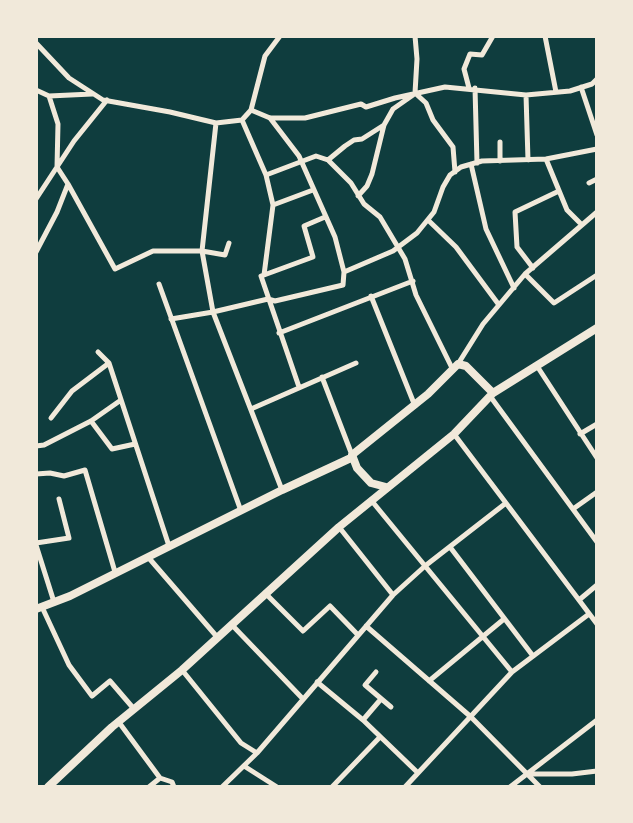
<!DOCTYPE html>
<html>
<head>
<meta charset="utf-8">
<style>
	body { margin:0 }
	#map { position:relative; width:633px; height:823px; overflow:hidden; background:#0f3d3e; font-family:Lora,serif }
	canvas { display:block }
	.frame { position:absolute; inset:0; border:38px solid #f1e9da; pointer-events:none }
</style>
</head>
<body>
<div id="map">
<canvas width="633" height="823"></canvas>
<div class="frame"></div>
</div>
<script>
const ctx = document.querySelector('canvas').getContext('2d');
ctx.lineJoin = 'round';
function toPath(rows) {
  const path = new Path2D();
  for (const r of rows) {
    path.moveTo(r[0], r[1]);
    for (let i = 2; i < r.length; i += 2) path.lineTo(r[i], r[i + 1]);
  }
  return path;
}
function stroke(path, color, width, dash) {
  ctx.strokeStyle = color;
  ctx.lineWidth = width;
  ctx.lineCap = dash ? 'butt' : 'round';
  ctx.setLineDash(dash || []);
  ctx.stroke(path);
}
stroke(toPath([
	[415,36,417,59,415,93],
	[545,36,556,92],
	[36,43,69,78,103,100,170,112,216,123,242,120,251,110,265,56,280,36],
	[581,87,597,135],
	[469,88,464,69,470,54,482,55,493,36],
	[475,88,477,163],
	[36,90,49,96,92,94],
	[415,93,426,103,433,120,453,147,455,172],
	[526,95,528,160],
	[251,110,270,118,305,118,361,104,366,107,395,98,445,87,526,95,570,91,592,84,597,79],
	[242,120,266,175,273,205,264,275,261,276,299,387],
	[216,123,202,251,213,312,282,490],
	[500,142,500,161],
	[546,159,567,210,581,224],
	[328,160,345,146,354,140,362,139,384,125],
	[471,164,486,229,514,288],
	[266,175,316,156,328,160,351,183,364,204,380,217,405,259,416,295,453,370],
	[589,183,597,179],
	[68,184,115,269,153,251,202,251,225,255,229,243],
	[358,196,367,186,372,174,384,125,393,109,413,95],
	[36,199,74,141,107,100],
	[273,205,313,190],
	[428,220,456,247,499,305],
	[36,252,57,212,68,184,57,167,58,124,49,96],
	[533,268,517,247,515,212,559,191],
	[344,272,393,251,417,233,434,212,443,187,450,175,461,167,482,161,546,159,597,149],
	[525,274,554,303,597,275],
	[264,275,313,257,304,226,325,217],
	[159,284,241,511],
	[371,296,415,406],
	[171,319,213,312,268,299,275,301,343,285,344,272,335,237,299,156,270,118],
	[279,333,413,281],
	[98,352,109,363,169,546],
	[458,364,483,324,525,274,597,212],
	[537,366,597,458],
	[322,377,352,455],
	[490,396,597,542],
	[251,409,356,363],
	[51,418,72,391,109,363],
	[91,421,112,449,135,444],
	[454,434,597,624],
	[580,434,597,424],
	[36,446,44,445,91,421,121,400],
	[36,474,50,473,64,476,85,470,115,572],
	[371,500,512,672],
	[573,509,597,492],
	[339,527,393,595],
	[36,543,69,538,59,499],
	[36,545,54,602],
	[450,547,533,656],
	[148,557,218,638],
	[265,593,303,631,330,606,358,635],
	[579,600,597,585],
	[42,607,69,665,92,696,110,681,134,709],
	[232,625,303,699],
	[366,626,471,717,540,787],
	[182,670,241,743,257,753],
	[376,672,365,685,391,707],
	[429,681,504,619],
	[317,682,363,720,417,772],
	[363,720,381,699],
	[118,721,160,778,172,782,174,787],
	[244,766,277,787],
	[527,774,572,774,597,771],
	[149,787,160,778],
	[222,787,257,753,393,595,425,566,506,503],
	[332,787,380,737],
	[405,787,512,672,589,614],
	[510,787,597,720]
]), '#f1e9da', 5);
stroke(toPath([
	[493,393,597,328],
	[36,609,70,596,282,490,353,457],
	[48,787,112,727,182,670,339,527,454,434,493,393,466,366,458,364,428,394,352,455,357,468,371,483,386,487]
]), '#f1e9da', 8);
</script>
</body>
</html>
